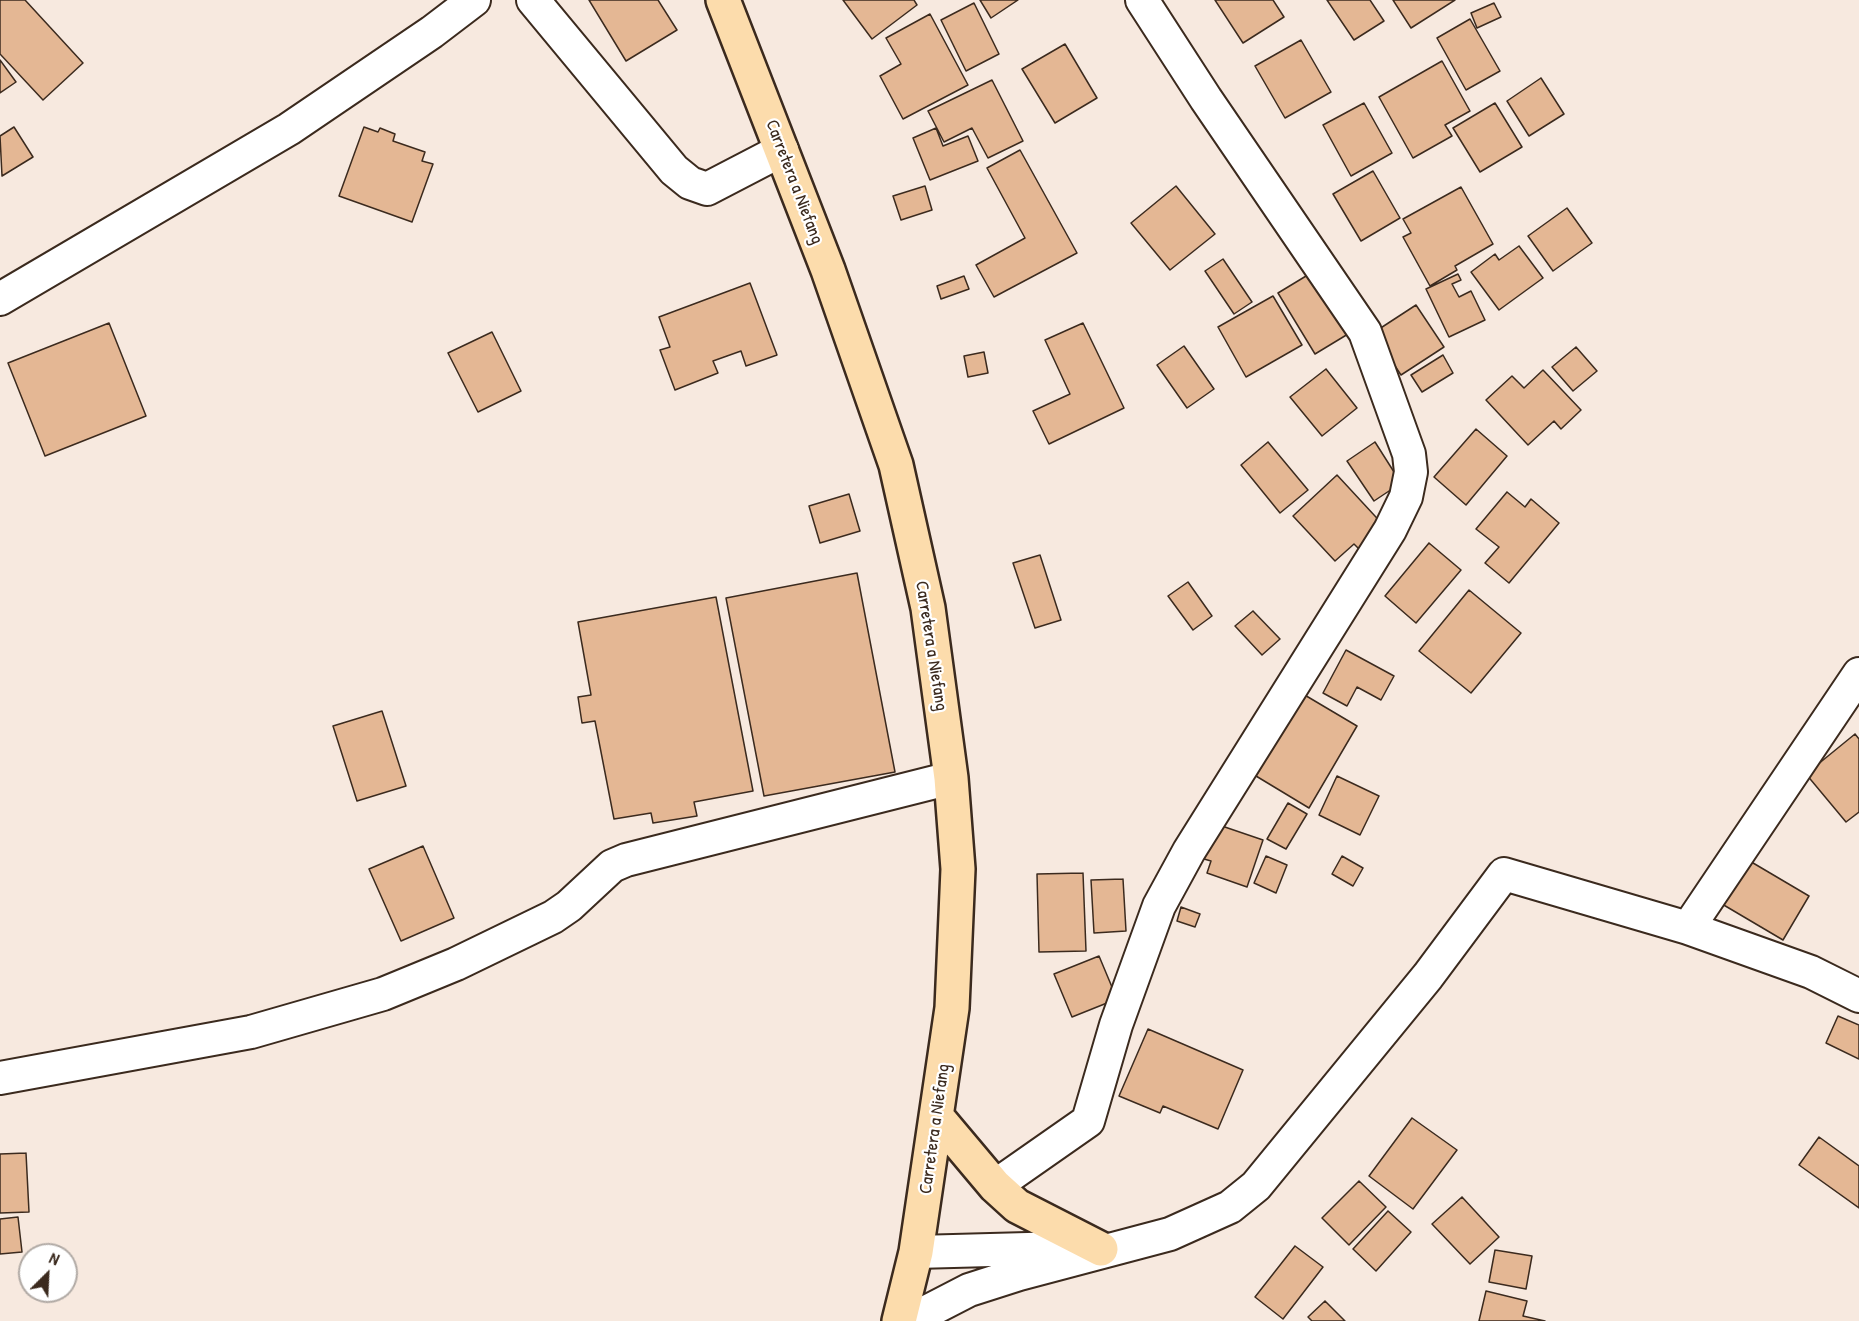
<!DOCTYPE html>
<html>
<head>
<meta charset="utf-8">
<style>
	body { margin:0 }
	#map { position:relative; width:1859px; height:1321px; overflow:hidden; background:#f7e9df; font-family:"Patrick Hand",sans-serif }
	canvas { display:block }
	.north { position:absolute; left:18px; top:1243px; width:60px; height:60px; box-sizing:border-box; background:#fff; border:2px solid #b1aaa5; border-radius:50%; rotate:24deg; font-size:16px; font-weight:700; line-height:24px; text-align:center; color:#3b2a1e }
	.north::after { content:''; display:block; margin:auto; width:21px; height:27px; background:#3b2a1e; clip-path:polygon(50% 0,100% 100%,50% 72%,0 100%) }
</style>
</head>
<body>
<div id="map">
<canvas width="1859" height="1321"></canvas>
<div class="north">N</div>
</div>
<script>
const ctx = document.querySelector('canvas').getContext('2d');
ctx.lineJoin = 'round';
function paint(path, color) {
  ctx.fillStyle = color;
  ctx.fill(path, 'evenodd');
}
function toPath(rows) {
  const path = new Path2D();
  for (const r of rows) {
    path.moveTo(r[0], r[1]);
    for (let i = 2; i < r.length; i += 2) path.lineTo(r[i], r[i + 1]);
  }
  return path;
}
function stroke(path, color, width, dash) {
  ctx.strokeStyle = color;
  ctx.lineWidth = width;
  ctx.lineCap = dash ? 'butt' : 'round';
  ctx.setLineDash(dash || []);
  ctx.stroke(path);
}
function write(font, color, halo, rows, align = 'center') {
  ctx.font = font + ' "Patrick Hand",sans-serif';
  ctx.lineWidth = 4.5;
  ctx.setLineDash([]);
  ctx.textBaseline = 'middle';
  ctx.strokeStyle = halo;
  ctx.fillStyle = color;
  for (const [text, x, y, turn = 0] of rows) {
    ctx.save();
    ctx.translate(x, y);
    ctx.rotate((+turn || 0) * Math.PI / 180);
    ctx.textAlign = isNaN(turn) ? turn : align;
    if (halo) ctx.strokeText(text, 0, 0);
    ctx.fillText(text, 0, 0);
    ctx.restore();
  }
}
const building = toPath([
	[0,0,25,0,83,63,43,100,0,54,0,0],
	[589,0,658,0,677,30,626,61,589,0],
	[843,0,914,0,917,5,872,39,843,0],
	[980,0,1018,0,991,18,980,0],
	[1215,0,1273,0,1284,17,1243,43,1215,0],
	[1327,0,1370,0,1384,21,1354,40,1327,0],
	[1393,0,1455,0,1411,28,1393,0],
	[974,3,999,54,966,71,941,20,974,3],
	[1494,3,1501,17,1477,28,1471,13,1494,3],
	[930,14,968,85,903,119,880,76,901,64,886,38,930,14],
	[1470,19,1500,71,1466,90,1437,38,1470,19],
	[1301,40,1331,92,1285,118,1255,66,1301,40],
	[1065,44,1097,98,1055,123,1022,69,1065,44],
	[0,60,16,82,0,93,0,60],
	[1442,61,1470,111,1445,125,1452,136,1413,158,1379,97,1442,61],
	[1541,78,1564,114,1529,136,1507,101,1541,78],
	[992,80,1023,141,988,158,972,128,944,142,928,111,992,80],
	[1364,103,1392,153,1351,176,1323,125,1364,103],
	[1495,103,1522,147,1480,172,1453,128,1495,103],
	[14,127,33,157,2,176,0,136,14,127],
	[364,127,378,132,380,128,395,134,393,141,425,152,422,161,433,164,412,222,339,196,364,127],
	[936,128,943,146,968,136,978,161,930,180,913,138,936,128],
	[1020,150,1077,253,994,297,976,265,1025,238,987,168,1020,150],
	[1373,171,1400,218,1361,241,1333,194,1373,171],
	[925,186,932,210,901,220,893,196,925,186],
	[1176,186,1215,234,1170,270,1131,223,1176,186],
	[1461,187,1493,244,1455,266,1457,270,1430,286,1403,237,1411,233,1403,219,1461,187],
	[1567,208,1592,243,1553,271,1528,236,1567,208],
	[1519,246,1543,278,1499,310,1471,272,1495,254,1499,260,1519,246],
	[1223,259,1252,302,1234,314,1205,271,1223,259],
	[1316,270,1353,331,1315,354,1278,293,1316,270],
	[1458,274,1461,280,1452,284,1459,297,1471,291,1485,320,1449,337,1426,289,1458,274],
	[964,276,969,289,941,299,937,286,964,276],
	[750,283,777,355,746,366,741,351,713,361,718,373,675,390,660,350,670,347,659,317,750,283],
	[1273,296,1302,345,1246,377,1218,327,1273,296],
	[1416,305,1444,347,1401,375,1373,333,1416,305],
	[109,323,146,416,45,456,8,363,109,323],
	[1083,323,1124,408,1049,444,1033,411,1070,394,1045,340,1083,323],
	[492,332,521,391,478,412,448,353,492,332],
	[1184,346,1214,389,1187,408,1157,365,1184,346],
	[1576,347,1597,371,1573,391,1552,367,1576,347],
	[984,352,988,373,968,377,964,356,984,352],
	[1443,355,1453,373,1422,392,1411,375,1443,355],
	[1326,369,1357,408,1322,436,1290,397,1326,369],
	[1543,370,1581,410,1561,429,1554,421,1528,445,1486,400,1512,376,1524,388,1543,370],
	[1476,429,1507,456,1466,505,1434,477,1476,429],
	[1268,442,1308,490,1280,513,1241,465,1268,442],
	[1375,442,1401,483,1374,501,1347,461,1375,442],
	[1337,475,1387,529,1362,552,1354,544,1335,561,1293,516,1337,475],
	[1507,492,1525,507,1531,499,1559,523,1509,583,1485,563,1499,547,1476,529,1507,492],
	[849,494,860,531,820,543,809,506,849,494],
	[1429,543,1461,570,1416,623,1385,596,1429,543],
	[1040,555,1061,620,1035,628,1013,563,1040,555],
	[857,573,895,772,764,796,726,598,857,573],
	[1188,582,1212,616,1193,630,1168,596,1188,582],
	[1469,590,1521,633,1471,693,1419,651,1469,590],
	[716,597,753,791,694,802,697,816,653,823,651,813,614,819,595,721,582,723,578,697,591,695,578,622,716,597],
	[1253,611,1280,639,1262,655,1235,626,1253,611],
	[1346,650,1394,676,1381,700,1357,687,1347,706,1323,693,1346,650],
	[1303,694,1357,726,1309,808,1256,776,1303,694],
	[382,711,406,786,357,801,333,726,382,711],
	[1855,734,1859,739,1859,812,1846,822,1806,774,1855,734],
	[1337,776,1379,796,1360,835,1319,815,1337,776],
	[1288,803,1307,814,1286,849,1267,839,1288,803],
	[1216,824,1263,840,1247,887,1207,873,1211,861,1204,859,1216,824],
	[423,846,454,918,401,941,369,869,423,846],
	[1266,856,1287,865,1276,893,1254,883,1266,856],
	[1342,856,1363,868,1353,886,1332,874,1342,856],
	[1748,860,1809,896,1783,940,1722,904,1748,860],
	[1083,873,1086,951,1039,952,1037,874,1083,873],
	[1123,879,1126,931,1094,933,1091,880,1123,879],
	[1181,907,1200,914,1195,927,1177,921,1181,907],
	[1099,956,1117,999,1072,1017,1054,974,1099,956],
	[1838,1016,1859,1025,1859,1059,1826,1043,1838,1016],
	[1148,1029,1243,1070,1218,1129,1163,1106,1160,1113,1119,1096,1148,1029],
	[1412,1118,1457,1150,1413,1209,1369,1176,1412,1118],
	[1819,1137,1859,1166,1859,1208,1799,1165,1819,1137],
	[26,1153,29,1212,0,1213,0,1154,26,1153],
	[1359,1181,1386,1207,1349,1245,1322,1218,1359,1181],
	[1462,1197,1499,1237,1470,1264,1432,1224,1462,1197],
	[1388,1211,1411,1232,1376,1271,1353,1249,1388,1211],
	[18,1217,22,1252,0,1254,0,1219,18,1217],
	[1295,1246,1323,1267,1283,1319,1255,1297,1295,1246],
	[1495,1250,1532,1256,1526,1289,1489,1282,1495,1250],
	[1486,1291,1527,1301,1523,1316,1545,1321,1479,1321,1486,1291],
	[1325,1301,1345,1321,1312,1321,1308,1317,1325,1301]
]);
paint(building, '#e4b794');
stroke(building, '#3b2a1e', 1.5);
const street = toPath([
	[533,0,674,170,690,183,707,189,782,150],
	[0,299,289,129,432,32,474,0],
	[1688,928,1859,674],
	[0,1078,251,1032,383,994,456,964,553,917,569,906,612,866,626,860,951,778],
	[995,1186,1088,1121,1116,1025,1159,906,1189,851,1390,530,1406,497,1411,472,1409,454,1365,332,1206,99,1142,0],
	[916,1252,1065,1248],
	[909,1321,969,1290,1019,1274,1170,1234,1230,1207,1256,1186,1428,976,1504,874,1688,928,1811,972,1859,996]
]);
const primary = toPath([
	[723,0,828,270,896,465,928,608,951,778,958,869,952,1008,916,1252,899,1321],
	[937,1117,995,1186,1017,1206,1101,1249]
]);
stroke(street, '#3b2a1e', 36);
stroke(primary, '#3b2a1e', 38);
stroke(street, '#fff', 32);
stroke(primary, '#fcdcac', 33);
write('18px', '#3b2a1e', '#fff', [
	["Carretera a Niefang",794,182,69],
	["Carretera a Niefang",931,646,81],
	["Carretera a Niefang",935,1129,-82]
]);
</script>
</body>
</html>
